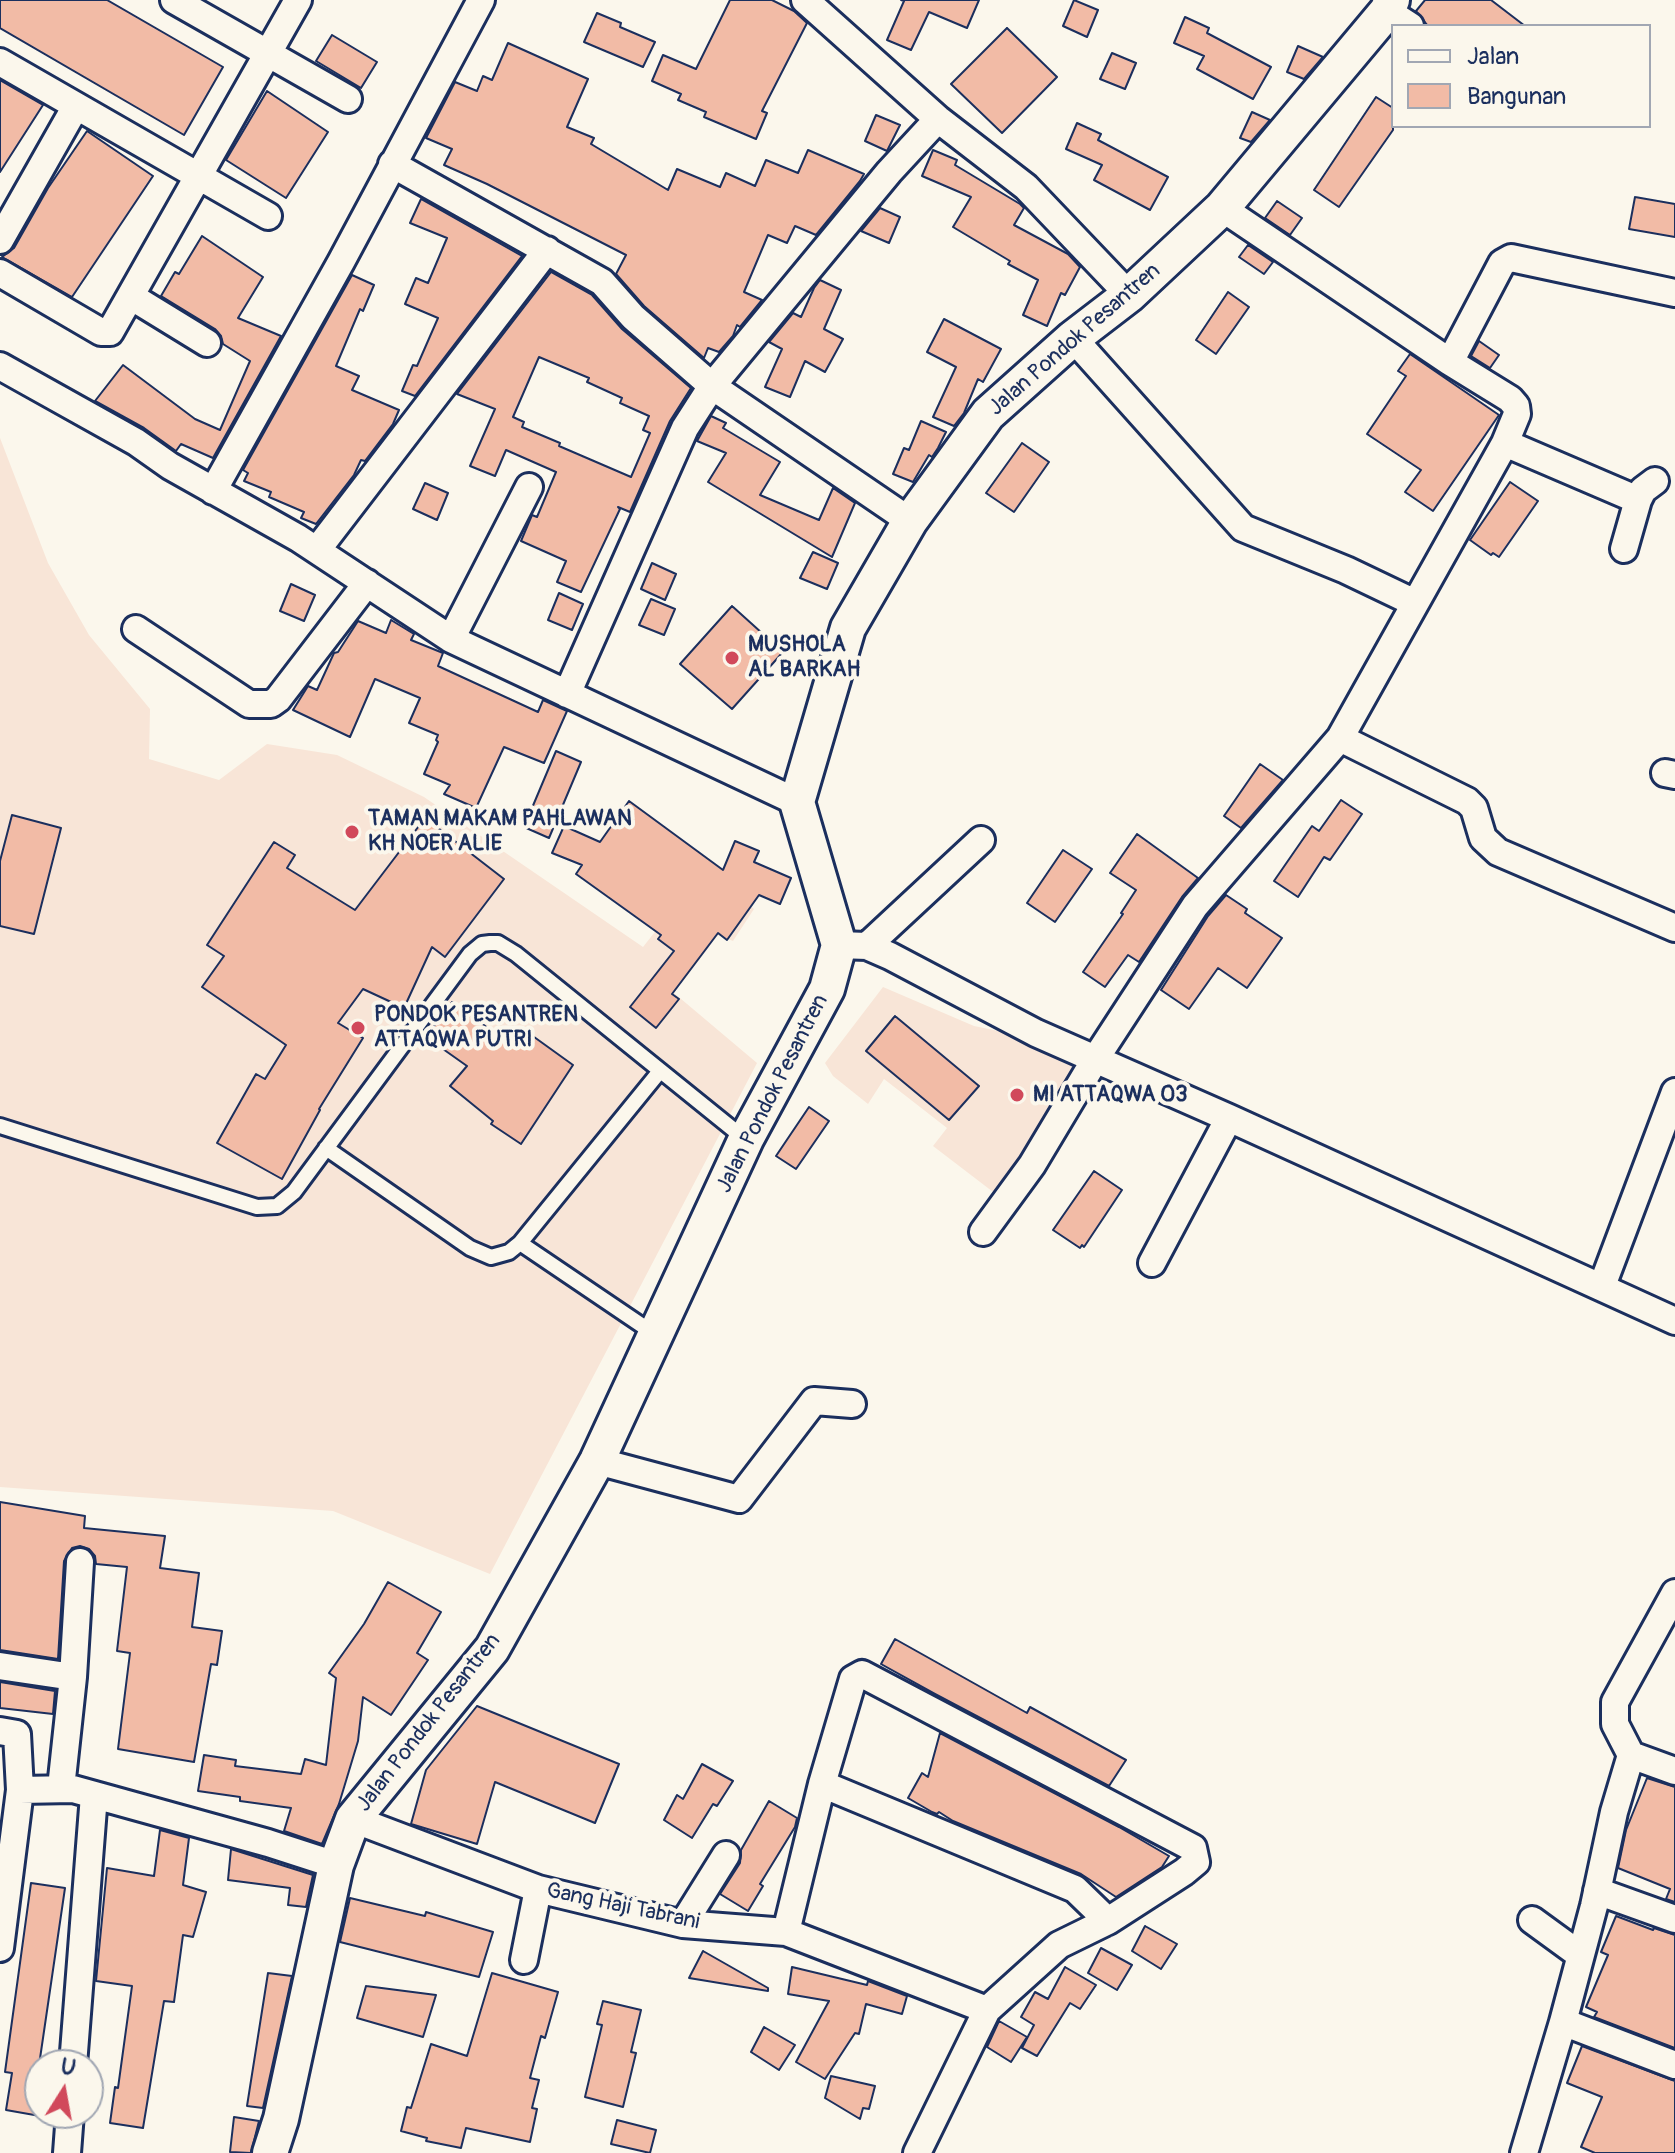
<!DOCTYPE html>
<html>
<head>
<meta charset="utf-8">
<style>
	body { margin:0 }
	#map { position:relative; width:1675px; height:2153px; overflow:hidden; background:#fbf7ec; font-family:Pangolin,sans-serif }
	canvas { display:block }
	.legend { position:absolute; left:1391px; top:24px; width:260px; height:104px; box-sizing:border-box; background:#fbf7ec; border:2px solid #a1a7b3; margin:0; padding:10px 14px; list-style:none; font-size:24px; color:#1b2f5e }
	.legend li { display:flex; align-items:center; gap:16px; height:40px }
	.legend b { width:40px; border:2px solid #a1a7b3 }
	.north { position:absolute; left:24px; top:2049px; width:80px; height:80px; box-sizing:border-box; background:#fbf7ec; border:2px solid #a1a7b3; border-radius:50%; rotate:11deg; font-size:22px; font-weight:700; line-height:32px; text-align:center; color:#1b2f5e }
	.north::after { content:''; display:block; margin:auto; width:28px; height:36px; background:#d1495b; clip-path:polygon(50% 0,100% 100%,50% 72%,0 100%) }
</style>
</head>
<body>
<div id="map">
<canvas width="1675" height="2153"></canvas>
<ul class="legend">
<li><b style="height:10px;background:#fbf7ec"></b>Jalan</li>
<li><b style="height:22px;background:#f2bba6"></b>Bangunan</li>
</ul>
<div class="north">U</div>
</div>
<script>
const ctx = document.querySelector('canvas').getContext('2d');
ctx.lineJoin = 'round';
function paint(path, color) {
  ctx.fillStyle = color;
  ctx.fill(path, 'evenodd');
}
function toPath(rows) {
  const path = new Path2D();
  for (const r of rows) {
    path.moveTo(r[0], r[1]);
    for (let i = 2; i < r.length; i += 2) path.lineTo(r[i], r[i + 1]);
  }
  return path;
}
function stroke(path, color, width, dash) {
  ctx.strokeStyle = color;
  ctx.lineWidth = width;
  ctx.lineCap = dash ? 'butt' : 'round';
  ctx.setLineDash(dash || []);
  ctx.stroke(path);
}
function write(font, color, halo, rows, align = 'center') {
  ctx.font = font + ' Pangolin,sans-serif';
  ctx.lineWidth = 8;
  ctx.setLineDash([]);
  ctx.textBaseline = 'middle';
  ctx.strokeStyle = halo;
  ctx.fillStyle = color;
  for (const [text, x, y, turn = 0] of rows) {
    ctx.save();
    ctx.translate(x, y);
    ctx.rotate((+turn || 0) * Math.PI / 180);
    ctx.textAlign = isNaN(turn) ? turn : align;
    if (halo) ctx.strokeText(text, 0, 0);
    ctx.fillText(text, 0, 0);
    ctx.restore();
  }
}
paint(toPath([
	[0,438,48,563,89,635,150,709,149,759,219,780,267,744,337,755,424,797,643,947,703,871,754,909,733,941,718,935,674,993,757,1063,490,1574,333,1511,0,1487],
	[883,987,974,1026,1091,1050,1001,1198,933,1146,947,1128,884,1079,868,1104,833,1076,825,1063],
	[866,1051,978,1086,949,1120]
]), '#f8e5d7');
const building = toPath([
	[0,0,107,0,223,67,184,135,0,28,0,0],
	[730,0,772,0,794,11,807,23,762,111,767,113,756,139,704,117,706,112,678,100,681,94,652,81,663,55,696,69,730,0],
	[901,0,979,0,967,28,929,12,911,50,887,40,904,1,901,0],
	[1074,0,1098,10,1087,37,1063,26,1074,0],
	[1425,0,1491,0,1525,26,1428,26,1416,11,1425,0],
	[597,13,621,23,620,27,655,42,643,67,584,42,597,13],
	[1185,17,1209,28,1207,33,1271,67,1253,99,1197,69,1204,56,1174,43,1185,17],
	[1007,28,1057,77,1002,133,951,84,1007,28],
	[332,35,377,62,361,88,316,61,332,35],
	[508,43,588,79,567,127,594,138,591,144,668,190,677,169,720,187,726,173,755,186,766,160,798,173,808,150,864,174,860,181,816,235,795,226,787,243,768,235,744,292,762,300,740,327,737,325,733,336,719,352,708,348,704,358,644,306,616,274,626,255,487,184,444,165,452,149,426,138,455,82,477,91,483,76,492,80,508,43],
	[1298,46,1323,57,1304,79,1287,72,1298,46],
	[1112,53,1136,63,1125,89,1100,79,1112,53],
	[0,80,43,105,0,172,0,80],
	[267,91,328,132,286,198,226,160,267,91],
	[1376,97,1393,108,1393,130,1339,207,1314,190,1376,97],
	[1252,112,1270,120,1251,142,1240,138,1252,112],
	[876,115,900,125,887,151,865,141,876,115],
	[1077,123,1101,134,1098,140,1168,177,1150,210,1094,180,1102,165,1066,149,1077,123],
	[87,131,153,176,72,297,2,257,14,248,48,188,87,131],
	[933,150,957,160,955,165,1020,204,1024,208,1014,225,1068,254,1080,267,1065,295,1061,293,1047,326,1023,315,1038,280,1008,264,1010,261,953,227,971,197,922,176,933,150],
	[1635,197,1675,204,1675,237,1629,229,1635,197],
	[421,199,522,256,415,396,402,391,413,365,417,366,438,318,405,304,416,278,428,283,447,238,410,223,421,199],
	[1277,201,1302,218,1290,235,1265,218,1277,201],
	[880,208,900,217,889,243,861,231,880,208],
	[202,236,263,277,238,318,281,336,213,458,181,444,176,451,144,428,95,401,123,365,195,419,220,430,250,361,223,344,221,336,215,329,161,296,175,272,179,274,202,236],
	[1248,245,1273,262,1264,274,1239,257,1248,245],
	[551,272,592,295,622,329,691,388,670,421,630,512,618,507,620,509,581,592,557,582,566,561,521,541,532,515,537,517,556,472,506,450,495,476,470,466,495,409,457,394,551,272],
	[539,357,589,378,587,382,622,398,620,403,649,416,643,430,650,433,631,477,559,446,560,443,522,427,524,422,513,417,539,357],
	[352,275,374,285,363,311,360,309,336,366,359,376,352,390,399,410,393,424,365,461,361,460,354,475,316,524,301,518,304,512,269,497,271,492,244,481,248,473,243,470,352,275],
	[820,280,841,290,824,329,843,339,825,372,805,361,790,397,765,387,782,349,769,342,793,313,801,317,814,288,820,280],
	[1228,292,1249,307,1216,354,1196,340,1228,292],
	[944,319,1001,349,983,382,978,379,964,413,954,426,933,417,956,367,927,352,944,319],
	[1479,341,1499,355,1490,368,1471,356,1479,341],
	[1410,354,1499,415,1433,511,1405,492,1421,470,1367,434,1406,376,1398,371,1410,354],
	[711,416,726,423,723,428,780,462,760,495,819,520,833,488,855,503,832,557,708,482,726,453,697,441,711,416],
	[921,421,946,432,938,448,932,457,929,455,913,482,893,474,904,448,909,450,921,421],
	[1022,443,1049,462,1014,512,986,493,1022,443],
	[1510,482,1538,501,1499,557,1493,553,1491,555,1470,540,1510,482],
	[425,483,448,493,437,520,413,509,425,483],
	[813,552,838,563,827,589,800,578,813,552],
	[652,563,676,574,665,600,641,589,652,563],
	[291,584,315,595,304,621,280,611,291,584],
	[559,593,583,604,572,630,548,620,559,593],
	[651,599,675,609,664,635,639,625,651,599],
	[732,606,783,652,732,709,680,664,732,606],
	[391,620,414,634,411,640,443,653,438,666,538,712,543,700,567,711,544,763,504,747,476,808,444,794,450,785,424,774,438,742,436,740,438,735,409,723,420,698,375,679,350,737,293,710,308,686,317,690,334,653,338,652,358,621,386,633,391,620],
	[556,751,581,762,549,838,524,827,556,751],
	[1260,764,1283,780,1241,828,1224,816,1260,764],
	[1341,800,1362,814,1330,860,1324,857,1298,897,1274,881,1312,826,1319,831,1341,800],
	[629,801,723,870,735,841,759,851,754,862,791,878,780,904,759,895,727,940,718,933,672,994,679,999,656,1028,630,1007,674,951,658,939,661,935,576,874,582,865,552,853,564,826,600,842,629,801],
	[12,815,61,828,34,934,0,926,0,861,12,815],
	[425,818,504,879,445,957,432,947,404,1008,363,989,338,1023,363,1038,319,1109,320,1110,282,1179,217,1143,256,1074,265,1079,286,1045,202,987,224,956,207,945,274,842,295,855,287,868,355,910,425,818],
	[1137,834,1198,878,1182,897,1139,962,1128,955,1105,987,1083,972,1123,914,1121,913,1136,890,1110,873,1137,834],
	[1063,850,1092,869,1055,922,1027,903,1063,850],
	[1226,895,1247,909,1245,913,1282,938,1247,988,1218,968,1189,1009,1161,990,1208,916,1226,895],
	[452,1002,510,1044,523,1029,573,1065,521,1144,491,1124,493,1121,450,1086,467,1066,426,1037,452,1002],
	[895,1016,979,1086,949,1120,866,1051,895,1016],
	[809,1107,829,1121,796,1169,776,1156,809,1107],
	[1094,1171,1122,1190,1084,1247,1082,1245,1080,1248,1053,1230,1094,1171],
	[0,1502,85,1516,84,1528,165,1536,160,1568,199,1573,192,1627,222,1631,217,1665,211,1664,194,1762,118,1749,130,1653,117,1651,127,1567,96,1564,95,1556,89,1549,80,1546,72,1548,64,1561,58,1659,0,1650,0,1502],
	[388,1582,441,1612,417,1653,428,1660,391,1715,363,1697,358,1741,339,1804,322,1844,284,1831,291,1808,240,1801,240,1797,198,1791,204,1755,236,1760,235,1766,301,1774,305,1759,326,1765,336,1678,329,1673,364,1624,388,1582],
	[895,1639,1027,1713,1030,1707,1126,1760,1109,1786,935,1694,881,1664,895,1639],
	[0,1682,55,1691,53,1714,0,1708,0,1682],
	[477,1706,619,1764,595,1823,495,1782,477,1844,411,1824,426,1770,477,1706],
	[940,1733,1119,1827,1169,1856,1162,1867,1116,1897,1081,1874,953,1821,939,1812,937,1814,932,1812,908,1798,922,1773,928,1777,940,1733],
	[702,1764,733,1781,717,1806,713,1804,692,1838,664,1820,677,1795,683,1799,702,1764],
	[1647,1778,1675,1787,1675,1902,1666,1899,1670,1889,1618,1868,1626,1830,1647,1778],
	[769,1801,797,1818,795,1827,760,1884,763,1886,748,1911,720,1894,740,1863,741,1850,769,1801],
	[160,1830,189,1838,183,1885,206,1892,193,1937,183,1935,174,2002,164,2001,143,2128,110,2123,115,2087,118,2088,132,1986,96,1981,107,1868,154,1876,160,1830],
	[231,1849,313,1875,306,1907,288,1905,290,1888,228,1880,231,1849],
	[31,1883,65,1888,37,2079,40,2079,40,2116,6,2110,12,2073,5,2072,31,1883],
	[350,1898,425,1916,426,1912,493,1932,479,1977,340,1942,350,1898],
	[1616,1916,1653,1930,1654,1928,1675,1935,1675,2048,1594,2017,1597,2012,1586,2007,1608,1955,1601,1952,1616,1916],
	[1145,1926,1177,1944,1161,1969,1132,1951,1145,1926],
	[1101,1948,1132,1965,1117,1990,1088,1973,1101,1948],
	[703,1951,768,1988,768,1991,689,1978,703,1951],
	[792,1967,867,1985,868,1981,907,1996,902,2014,866,2004,859,2034,855,2033,825,2079,796,2062,829,2001,788,1994,792,1967],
	[1065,1967,1096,1985,1080,2009,1070,2003,1037,2056,1022,2048,1034,2025,1021,2017,1035,1992,1048,1999,1065,1967],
	[268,1973,292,1976,263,2108,247,2106,268,1973],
	[492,1973,558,1992,545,2038,541,2036,530,2078,539,2080,532,2108,537,2109,530,2142,466,2128,461,2148,426,2141,427,2138,401,2131,407,2107,411,2108,431,2044,467,2056,492,1973],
	[366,1986,436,1995,423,2037,357,2018,366,1986],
	[603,2001,641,2010,631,2052,636,2053,623,2107,585,2097,602,2025,597,2024,603,2001],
	[999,2021,1027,2037,1011,2062,987,2047,999,2021],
	[764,2027,795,2045,779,2070,751,2052,764,2027],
	[1582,2046,1675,2081,1675,2153,1595,2153,1581,2147,1602,2097,1567,2083,1582,2046],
	[831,2076,875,2086,869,2109,863,2108,860,2119,825,2098,831,2076],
	[234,2117,259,2121,251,2153,230,2152,234,2117],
	[617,2120,656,2130,650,2153,611,2144,617,2120]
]);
paint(building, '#f2bba6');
stroke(building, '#1b2f5e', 2);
const service = toPath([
	[0,1126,257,1207,277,1206,294,1192,470,954,482,944,490,943,498,943,516,954,745,1139],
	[326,1148,470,1248,491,1257,509,1252,520,1243,660,1071],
	[520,1243,656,1335]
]);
const minor = toPath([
	[174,0,348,99],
	[805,0,938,119,1026,187,1129,295],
	[1387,11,1410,26],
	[0,62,268,216],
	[392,164,602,282,633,317,712,386,910,521],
	[1222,208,1450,362,1502,263,1511,258,1675,293],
	[0,240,76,106],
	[0,273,101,332,110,332,298,0],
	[132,297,207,343],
	[1073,338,1243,528,1346,570,1415,603],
	[1450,362,1510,399,1516,406,1517,414,1505,443],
	[0,366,136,442,170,466,298,538,451,639,797,802],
	[213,491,341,262,481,0],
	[1624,549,1638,500,1643,490,1655,481],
	[317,550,547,250],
	[136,629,249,704,271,704,278,699,367,583],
	[451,639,529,487],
	[567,694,685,428,712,386,889,172,938,119],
	[1340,738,1467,801,1474,808,1483,838,1498,852,1675,928],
	[1665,773,1675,775],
	[839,945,867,946,890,956,1036,1033,1229,1118,1675,1321],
	[867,946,981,840],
	[983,1232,1032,1165,1096,1058,1195,906,1340,738,1505,443,1638,500],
	[1152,1263,1229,1118],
	[1602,1286,1675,1092],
	[597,1461,739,1499,814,1401,852,1404],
	[1675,1593,1615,1702,1615,1724,1631,1755,1614,1812,1594,1906,1563,2022,1675,2065],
	[0,1666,73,1677],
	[0,1731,17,1734,20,1790],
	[1631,1755,1675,1771],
	[822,1784,1075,1889,1108,1921,1059,1945,987,2010,917,2153],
	[61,1788,73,1677,80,1562],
	[353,1819,538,1889,683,1924,786,1932,987,2010],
	[1597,1891,1675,1919],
	[1532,1920,1580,1955],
	[683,1924,726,1855],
	[786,1932,822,1784,853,1679,862,1674,1193,1848,1196,1862,1184,1872,1108,1921],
	[0,1948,20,1790,73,1789,268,1843,336,1865],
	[524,1960,538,1889],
	[73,2065,94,1795],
	[67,2153,70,2113],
	[1524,2153,1563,2022]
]);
const tertiary = toPath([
	[270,2153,281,2119,336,1865,353,1819,492,1649,597,1461,746,1139,827,989,839,945,797,802,848,628,910,521,988,414,1073,338,1129,295,1222,208,1387,11,1392,0]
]);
stroke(service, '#1b2f5e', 20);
stroke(minor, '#1b2f5e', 32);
stroke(tertiary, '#1b2f5e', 40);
stroke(service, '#fbf7ec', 14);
stroke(minor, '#fbf7ec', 26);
stroke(tertiary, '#fbf7ec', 34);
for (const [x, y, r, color] of [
	[732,658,8,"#d1495b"],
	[352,832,8,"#d1495b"],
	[358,1028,8,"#d1495b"],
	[1017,1095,8,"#d1495b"]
]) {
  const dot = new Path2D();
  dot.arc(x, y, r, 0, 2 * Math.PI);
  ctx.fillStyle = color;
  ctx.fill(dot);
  stroke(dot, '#fbf7ec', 3);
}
write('22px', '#1b2f5e', '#fbf7ec', [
	["Jalan Pondok Pesantren",1075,340,-41],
	["Jalan Pondok Pesantren",773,1094,-63],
	["Jalan Pondok Pesantren",429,1723,-52],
	["Gang Haji Tabrani",623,1907,12]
]);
write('bold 22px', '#1b2f5e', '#fbf7ec', [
	["MUSHOLA",748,645],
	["AL BARKAH",748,670],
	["TAMAN MAKAM PAHLAWAN",368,819],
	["KH NOER ALIE",368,844],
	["PONDOK PESANTREN",374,1015],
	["ATTAQWA PUTRI",374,1040],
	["MI ATTAQWA 03",1033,1095]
], 'left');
</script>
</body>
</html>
